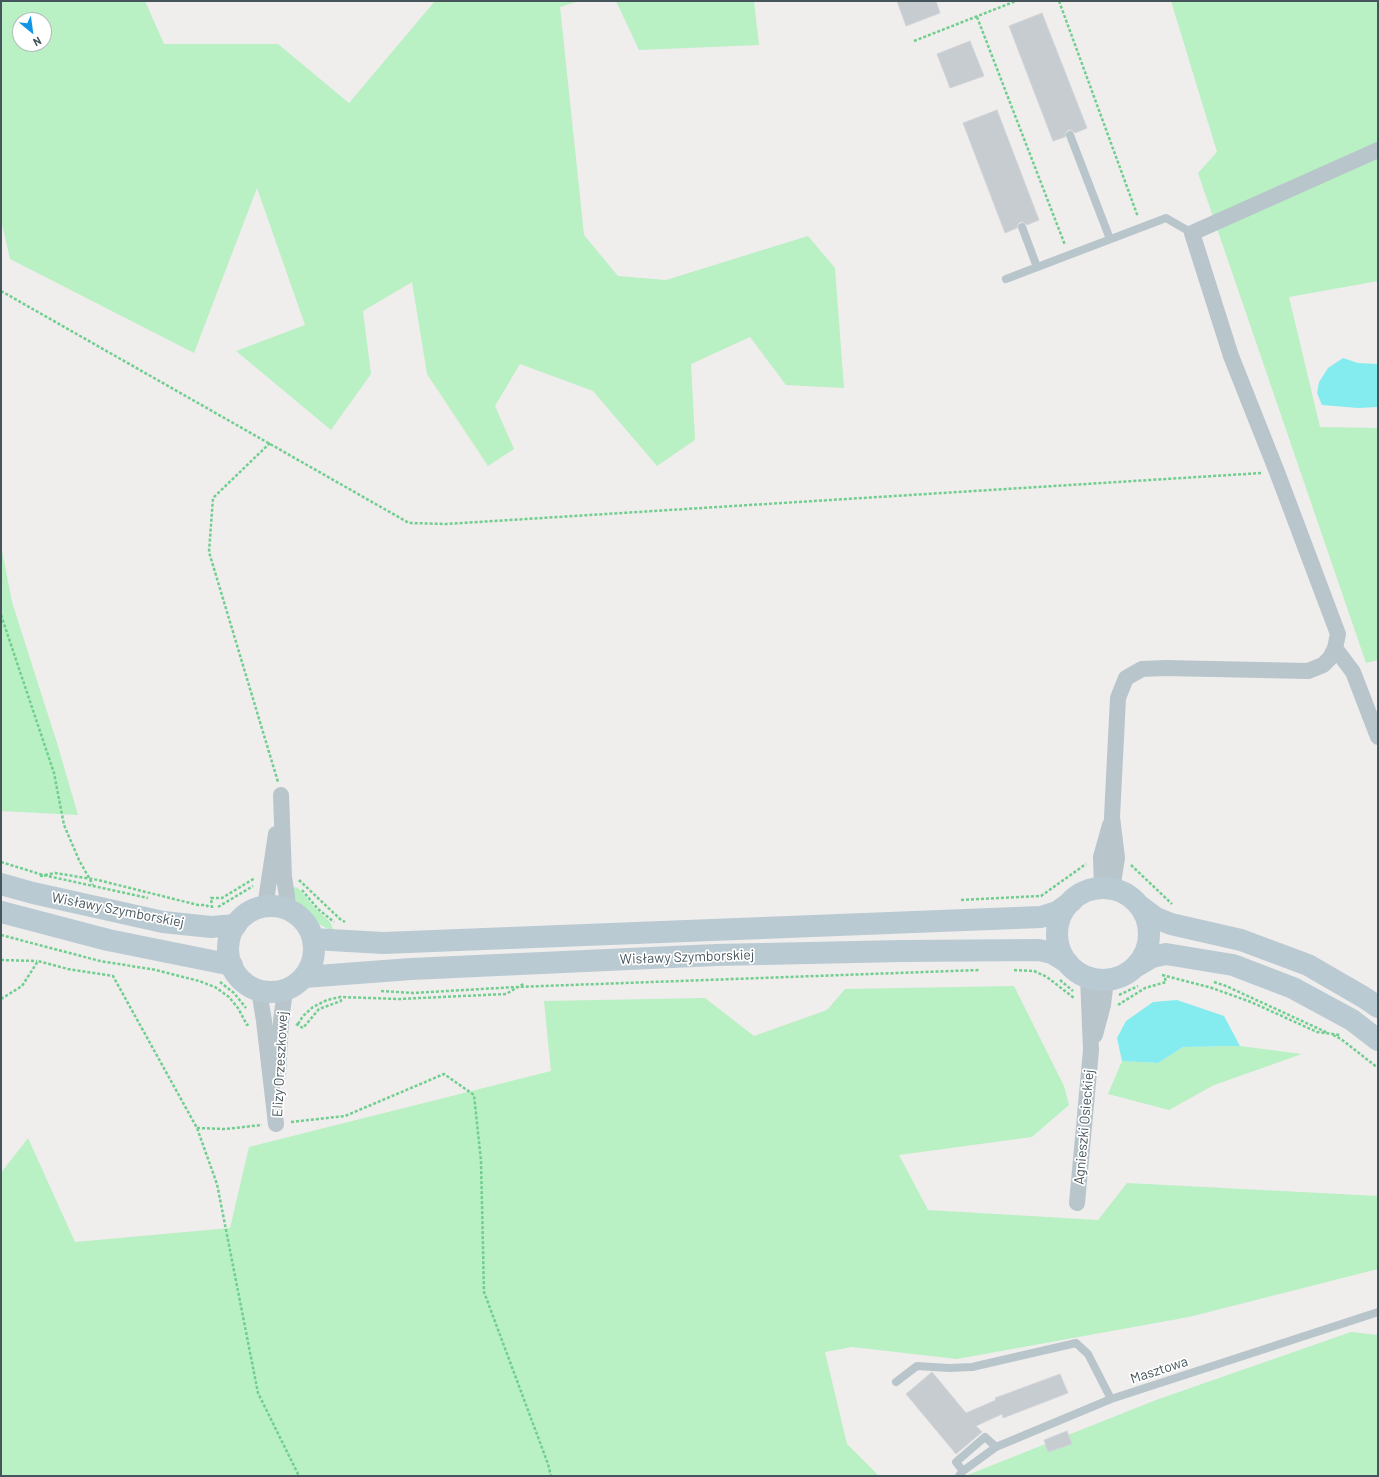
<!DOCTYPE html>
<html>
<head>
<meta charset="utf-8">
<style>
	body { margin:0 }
	#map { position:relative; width:1379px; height:1477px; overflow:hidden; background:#f0eded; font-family:Barlow,sans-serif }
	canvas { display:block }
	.frame { position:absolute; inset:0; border:2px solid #45555b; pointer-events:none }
	.north { position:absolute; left:12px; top:12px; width:40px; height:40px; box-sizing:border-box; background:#fff; border:1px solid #b5bbbd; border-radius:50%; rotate:151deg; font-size:11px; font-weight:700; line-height:16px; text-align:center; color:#45555b }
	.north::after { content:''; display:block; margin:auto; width:14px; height:18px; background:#1295e5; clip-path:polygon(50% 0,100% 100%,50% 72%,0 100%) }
</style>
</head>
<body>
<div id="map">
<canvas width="1379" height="1477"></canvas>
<div class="frame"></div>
<div class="north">N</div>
</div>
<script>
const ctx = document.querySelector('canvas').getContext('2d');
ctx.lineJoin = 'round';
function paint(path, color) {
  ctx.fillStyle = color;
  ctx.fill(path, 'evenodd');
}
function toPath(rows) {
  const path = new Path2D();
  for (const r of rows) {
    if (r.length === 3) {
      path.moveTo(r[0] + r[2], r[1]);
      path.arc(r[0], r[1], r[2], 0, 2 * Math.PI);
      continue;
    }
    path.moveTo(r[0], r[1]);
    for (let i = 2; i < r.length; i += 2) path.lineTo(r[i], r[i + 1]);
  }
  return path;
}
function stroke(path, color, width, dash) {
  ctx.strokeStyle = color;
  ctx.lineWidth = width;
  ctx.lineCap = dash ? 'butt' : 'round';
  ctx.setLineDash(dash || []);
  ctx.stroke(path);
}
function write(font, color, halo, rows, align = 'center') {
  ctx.font = font + ' Barlow,sans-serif';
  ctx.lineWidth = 3.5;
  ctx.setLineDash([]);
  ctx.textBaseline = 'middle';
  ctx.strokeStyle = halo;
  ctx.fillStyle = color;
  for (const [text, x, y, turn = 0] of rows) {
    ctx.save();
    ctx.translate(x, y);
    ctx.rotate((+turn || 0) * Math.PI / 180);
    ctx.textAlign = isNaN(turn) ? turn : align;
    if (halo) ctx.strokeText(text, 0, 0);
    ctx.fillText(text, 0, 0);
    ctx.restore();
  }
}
paint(toPath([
	[1,1,145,1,164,44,278,44,349,103,435,1,579,1,560,7,584,235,618,276,666,280,808,236,835,268,844,388,786,385,750,337,691,364,695,440,657,466,593,391,520,364,495,406,514,449,488,466,427,374,412,282,363,311,371,374,331,430,236,351,305,325,257,188,194,353,10,259,1,220],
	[20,20,44,20,44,44,20,44],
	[616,1,754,1,759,45,639,50],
	[1171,1,1378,1,1378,281,1289,297,1320,427,1378,428,1378,660,1366,663,1198,173,1217,152],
	[1,545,12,602,57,743,78,815,1,811],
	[293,887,298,888,316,909,330,922,332,926,333,931,322,926,300,908,294,895],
	[1014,986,1064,1086,1069,1105,1032,1137,899,1155,928,1210,1098,1220,1127,1183,1378,1196,1378,1269,1189,1317,957,1359,852,1347,825,1352,847,1444,879,1476,1,1476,1,1173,28,1138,75,1242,230,1228,249,1147,551,1071,544,1001,705,998,754,1036,827,1010,845,989],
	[1240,1046,1302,1054,1214,1085,1169,1110,1108,1094,1122,1061,1158,1063,1183,1047],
	[1351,1332,1378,1335,1378,1476,965,1476,1156,1400]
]), '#b9f0c4');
paint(toPath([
	[1343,358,1358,363,1378,364,1378,407,1358,408,1322,405,1317,393,1319,382,1328,368],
	[1177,1000,1224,1016,1240,1046,1183,1047,1158,1063,1122,1061,1117,1038,1126,1021,1153,1002]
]), '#84ecef');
const building = toPath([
	[897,1,936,1,940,13,906,26,897,1],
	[1042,13,1087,128,1075,133,1071,130,1068,130,1066,132,1065,137,1053,141,1009,26,1042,13],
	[970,41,984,76,950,88,937,54,970,41],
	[997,110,1039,220,1027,225,1023,222,1020,222,1018,224,1017,228,1005,233,963,123,997,110],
	[932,1372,966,1413,996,1400,995,1398,1060,1374,1068,1393,1003,1418,1002,1414,976,1426,982,1432,956,1454,906,1394,932,1372],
	[1067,1431,1072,1444,1048,1452,1044,1440,1067,1431]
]);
paint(building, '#c7ccd0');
stroke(building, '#d1d5d9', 1);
stroke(toPath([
	[1059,1,1138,217],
	[977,17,1065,245],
	[914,41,1016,1],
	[1,291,409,523,446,524,1262,473],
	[270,443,213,498,209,552,278,782],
	[1,615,54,773,64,825,79,860,93,885],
	[1,862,43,875,148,898],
	[1131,865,1172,904],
	[40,876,55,873,98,880,198,905,206,905,210,908],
	[299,880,340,919,345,922],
	[302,890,318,909,334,922],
	[961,900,1041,896,1086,864],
	[218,907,253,886],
	[212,908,211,898,222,898,255,878],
	[1,935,100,961,156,970,199,981,215,987,229,997,238,1008,247,1025,249,1024],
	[1,960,37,961],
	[1014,970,1034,971,1047,977,1074,998],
	[1162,975,1212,988,1251,1002,1317,1032,1340,1035],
	[1060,980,1073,991],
	[220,982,234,993,246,1008],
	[1214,982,1226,986,1328,1033],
	[381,991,413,993,516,987,979,970],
	[1119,995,1138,986],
	[1,999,22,986,38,961,68,969,113,976,197,1128,217,1184,258,1393,299,1476],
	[1118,1005,1145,988,1166,982,1164,975],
	[296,1024,303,1028,319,1009,341,1001,340,996],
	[298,1024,303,1016,313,1007,327,1000,340,997,399,999,506,994,525,983],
	[1333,1035,1341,1039,1378,1068],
	[291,1122,345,1116,444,1074,474,1095,481,1161,484,1292,548,1464,551,1476],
	[197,1128,225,1129,262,1125]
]), '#70cf8e', 2.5, [3, 2]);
stroke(toPath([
	[1070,135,1110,239],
	[1022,227,1037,267],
	[1006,279,1166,218,1192,233],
	[896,1382,917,1366,949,1368,972,1367,1076,1343,1088,1354,1111,1399],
	[963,1471,956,1462,985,1437,996,1447],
	[959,1476,963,1471,996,1447,1111,1399,1378,1312]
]), '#b8c5cb', 8);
stroke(toPath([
	[1378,150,1192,233,1231,356,1277,472,1338,634,1335,648,1353,672,1378,737],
	[281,795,284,877,289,910],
	[1102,888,1101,857,1110,825],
	[1112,889,1117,858,1112,817,1118,698,1126,678,1142,669,1165,668,1308,671,1323,665,1330,658,1335,648],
	[265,907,276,834],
	[259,990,264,1021,276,1124],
	[1095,1035,1103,1005,1106,980],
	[278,1075,281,1021,285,990],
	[1077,1203,1091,1050,1088,977]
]), '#b8c5cb', 16);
stroke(toPath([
	[1,884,33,893,163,922,211,927,236,925],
	[1103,934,46],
	[1140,906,1156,918,1171,924,1241,940,1308,965,1365,998,1378,1007],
	[271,949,43],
	[1,912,108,940,232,965],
	[313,939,383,943,1041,917,1057,912,1072,901],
	[1135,967,1152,957,1166,954,1233,965,1293,988,1352,1020,1378,1040],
	[304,977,411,969,716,955,902,951,1039,950,1052,953,1068,963]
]), '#bacad2', 22);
write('14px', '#45555b', '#fff', [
	["Wisławy Szymborskiej",118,910,11],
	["Wisławy Szymborskiej",687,957,-2],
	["Elizy Orzeszkowej",280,1064,-87],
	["Agnieszki Osieckiej",1084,1127,-85],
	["Masztowa",1159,1370,-18]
]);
</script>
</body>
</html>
